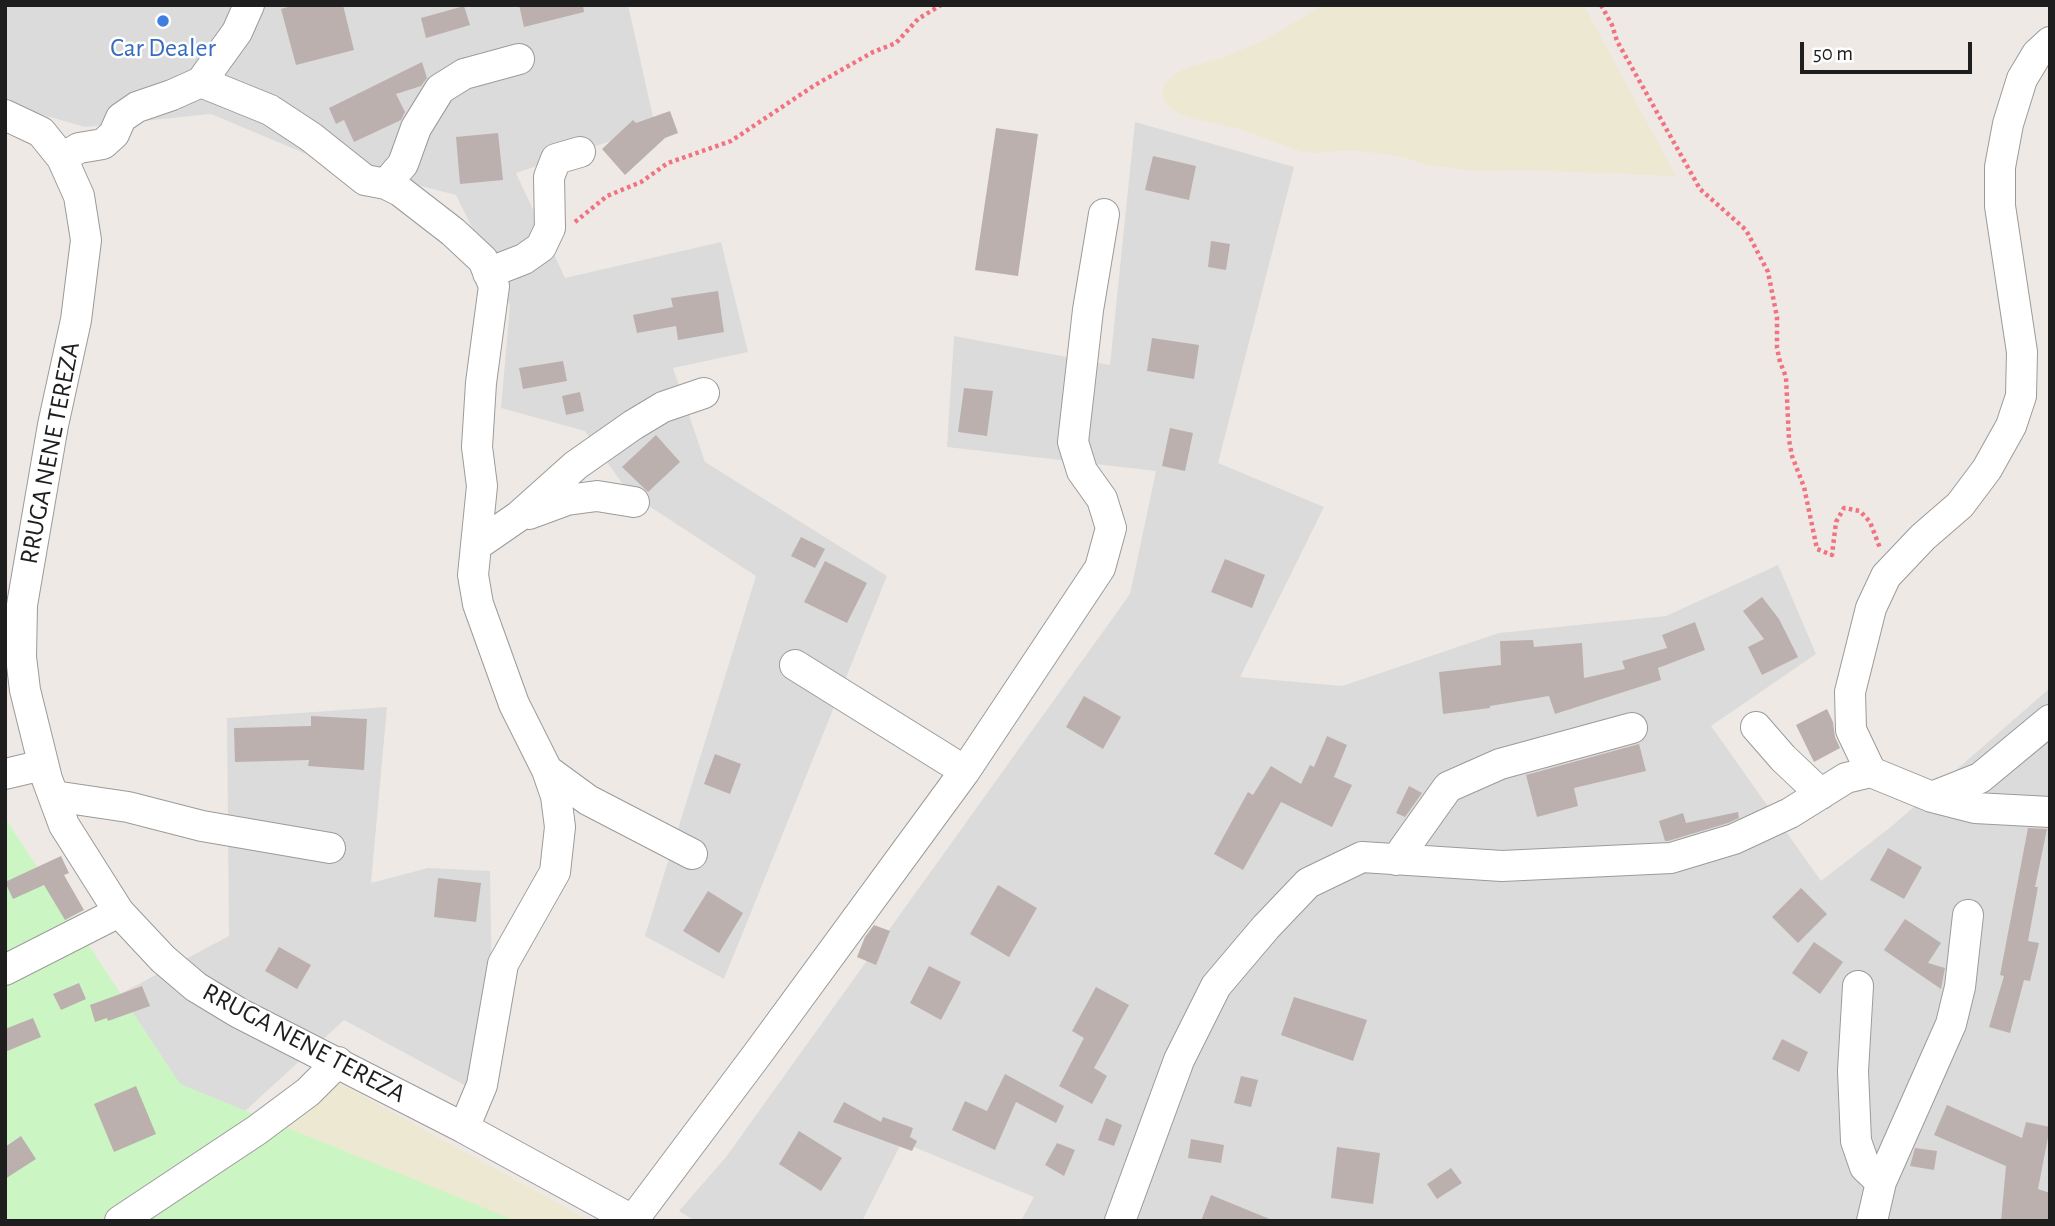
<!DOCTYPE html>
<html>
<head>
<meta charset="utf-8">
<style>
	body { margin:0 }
	#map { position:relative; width:2055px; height:1226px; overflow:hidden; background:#eee9e4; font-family:"Alegreya Sans",sans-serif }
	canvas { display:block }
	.frame { position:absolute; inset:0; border:7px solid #1e1e1e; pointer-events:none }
	.scale { position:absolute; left:1800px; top:42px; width:172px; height:32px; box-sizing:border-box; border:4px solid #1e1e1e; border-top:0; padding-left:9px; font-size:21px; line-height:24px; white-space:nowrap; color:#1e1e1e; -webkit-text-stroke:5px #fff; paint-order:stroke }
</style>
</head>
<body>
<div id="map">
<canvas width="2055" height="1226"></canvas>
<div class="frame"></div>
<div class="scale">50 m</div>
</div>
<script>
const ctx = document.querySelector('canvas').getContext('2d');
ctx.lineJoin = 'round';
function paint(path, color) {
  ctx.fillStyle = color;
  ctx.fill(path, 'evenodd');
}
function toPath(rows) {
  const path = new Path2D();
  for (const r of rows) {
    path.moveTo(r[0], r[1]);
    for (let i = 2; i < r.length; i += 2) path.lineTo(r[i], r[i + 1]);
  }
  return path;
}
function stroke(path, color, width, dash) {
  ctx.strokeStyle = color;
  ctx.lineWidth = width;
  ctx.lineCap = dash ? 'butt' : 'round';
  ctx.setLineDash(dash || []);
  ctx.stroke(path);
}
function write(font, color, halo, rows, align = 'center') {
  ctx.font = font + ' "Alegreya Sans",sans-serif';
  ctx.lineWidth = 5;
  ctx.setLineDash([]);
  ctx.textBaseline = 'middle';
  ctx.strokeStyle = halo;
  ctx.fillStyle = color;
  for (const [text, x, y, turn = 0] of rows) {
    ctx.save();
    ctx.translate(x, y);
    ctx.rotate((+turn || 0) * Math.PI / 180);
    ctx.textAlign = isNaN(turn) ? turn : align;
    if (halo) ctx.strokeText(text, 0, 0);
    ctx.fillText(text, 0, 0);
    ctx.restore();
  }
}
paint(toPath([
	[5,5,628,5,655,126,516,173,565,278,721,242,748,352,673,368,705,462,887,576,724,979,645,936,756,576,629,493,585,431,501,408,510,305,456,195,323,161,211,114,85,127,5,104],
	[1135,122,1294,167,1218,463,1324,507,1240,677,1342,686,1499,633,1666,616,1778,565,1816,654,1711,726,1821,881,1892,826,2050,688,2050,1221,1021,1221,1034,1197,902,1142,862,1221,695,1221,679,1211,726,1157,1130,594,1156,471,947,447,954,336,1110,365],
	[387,707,371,883,428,868,490,871,492,992,479,1093,344,1020,244,1112,5,1221,5,920,56,1028,229,936,227,718]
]), '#dcdbdb');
paint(toPath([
	[1324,5,1576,5,1585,8,1676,176,1526,170,1478,171,1428,165,1398,156,1351,150,1318,153,1302,152,1239,129,1191,118,1176,112,1164,101,1163,86,1174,74,1189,67,1222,58,1265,40],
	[339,1083,590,1221,168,1221,244,1163]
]), '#ece8d1');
paint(toPath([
	[5,818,180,1084,516,1221,5,1221]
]), '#cbf6c4');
paint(toPath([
	[295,5,343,5,354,50,296,65,281,9],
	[519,5,583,5,584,12,524,27],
	[464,6,470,25,426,38,421,18],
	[422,62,427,78,421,86,396,94,405,112,401,120,354,142,344,120,336,124,329,108],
	[670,111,678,133,665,138,625,175,602,149,633,120,636,123],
	[996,128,1038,134,1018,276,975,270],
	[498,133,503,180,460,184,456,137],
	[1153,156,1196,166,1189,200,1145,190],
	[1211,241,1230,244,1226,270,1208,267],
	[718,291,724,332,678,340,676,326,637,333,633,315,673,307,671,298],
	[1152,338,1199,345,1194,379,1147,371],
	[563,361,567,381,523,389,519,368],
	[964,388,993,391,987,436,958,432],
	[580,392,584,411,566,415,562,396],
	[1170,428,1193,433,1185,471,1162,466],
	[656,435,680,462,648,492,622,467],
	[801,537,825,549,815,568,791,556],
	[1225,559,1265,575,1252,608,1211,592],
	[825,561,867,583,847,623,804,602],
	[1762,597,1779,619,1798,657,1762,675,1748,647,1764,639,1743,611],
	[1695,622,1705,650,1658,668,1661,680,1555,714,1549,696,1490,706,1490,708,1443,714,1439,672,1501,665,1500,641,1533,640,1534,647,1582,643,1584,678,1625,669,1622,661,1667,648,1662,635],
	[1084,696,1121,717,1103,749,1066,727],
	[1827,709,1833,722,1835,737,1840,748,1814,762,1796,725],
	[311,716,367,719,364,770,308,766,309,760,235,762,234,728,311,726],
	[1327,736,1347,745,1334,777,1352,785,1332,827,1281,802,1243,870,1214,854,1248,792,1253,795,1271,766,1301,784,1310,765,1314,767],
	[1639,744,1646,771,1574,788,1578,806,1537,817,1526,775],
	[715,754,741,764,730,794,704,784],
	[1409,786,1422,793,1405,817,1396,813],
	[1738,812,1739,818,1728,823,1668,841,1665,841,1659,821,1683,813,1686,823],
	[2028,828,2047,829,2035,887,2038,887,2028,941,2039,943,2030,981,2024,980,2010,1033,1989,1027,2004,976,2000,975],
	[1888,848,1922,867,1904,899,1870,880],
	[61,856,69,873,64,875,84,910,65,920,44,885,13,899,5,882],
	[438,878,481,883,476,922,434,917],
	[998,885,1037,908,1009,957,970,934],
	[1801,888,1827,914,1798,943,1772,917],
	[708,891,743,913,719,953,683,931],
	[1905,919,1941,943,1928,963,1945,968,1941,989,1884,950],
	[874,925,890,931,876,965,857,957,865,937],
	[1814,942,1843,962,1820,994,1792,973],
	[279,947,311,965,297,989,265,971],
	[929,966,961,982,941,1020,910,1003],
	[79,983,86,999,61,1010,53,994],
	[142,986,150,1006,108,1021,107,1018,95,1022,90,1005],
	[1096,987,1129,1005,1094,1068,1107,1076,1092,1104,1059,1086,1084,1038,1072,1031],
	[1294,997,1367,1020,1353,1061,1281,1035],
	[33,1018,41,1037,5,1052,5,1029],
	[1782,1039,1808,1052,1799,1072,1772,1059],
	[1005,1074,1064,1106,1056,1123,1016,1102,995,1150,952,1130,965,1101,987,1111],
	[1241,1076,1258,1080,1251,1107,1234,1103],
	[136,1086,156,1134,114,1152,94,1104],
	[844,1102,881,1122,883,1117,913,1128,910,1137,917,1141,912,1151,833,1122],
	[1947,1105,2022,1138,2026,1122,2050,1127,2038,1189,2050,1193,2050,1221,2001,1221,2006,1166,1934,1135],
	[1106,1118,1122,1125,1114,1146,1098,1140],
	[799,1131,842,1158,821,1191,779,1164],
	[21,1136,36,1159,5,1179,5,1147],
	[1191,1139,1224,1145,1221,1163,1188,1158],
	[1057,1143,1075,1150,1064,1176,1045,1165],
	[1337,1147,1380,1153,1373,1204,1331,1198],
	[1915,1148,1937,1151,1934,1170,1910,1166],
	[1451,1168,1462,1183,1437,1199,1427,1184],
	[1211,1195,1272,1220,1272,1221,1201,1221]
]), '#bbb0ae');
const minor = toPath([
	[201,82,270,110,311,137,365,180,386,184,403,164,416,128,440,89,464,74,519,59],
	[5,115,41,132,62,158,79,196,86,240,76,320,53,425,22,605,21,657,25,690,47,779,64,825,119,912,163,959,196,987,239,1013,464,1128,634,1221],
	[62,158,79,148,103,144,114,134,121,118,137,107,172,95,201,82,237,32,249,5],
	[386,184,400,191,453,232,483,260,494,286,481,383,477,447,482,486,473,575,478,604,514,704,547,770,556,796,560,827,555,872,503,964,482,1085,464,1128],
	[488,273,524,259,541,247,550,228,549,177,556,159,580,152],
	[529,514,567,500,597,496,634,502],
	[477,545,519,516,576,465,633,425,663,407,704,393],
	[795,665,965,771],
	[1756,727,1783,758,1821,794],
	[547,770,588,800,692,854],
	[1871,772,1851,730,1850,692,1871,608,1886,576,1923,537,1960,505,1987,469,2011,426,2021,396,2022,352,2000,206,2000,167,2008,124,2022,79,2037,54,2050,42],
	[5,774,43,765],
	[54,796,128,807,202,826,330,848],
	[1932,797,1980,778,2050,720],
	[1396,860,1448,787,1500,764,1632,728],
	[5,970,119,912],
	[1858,986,1853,1071,1856,1141,1865,1167,1881,1182],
	[633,1220,759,1052,965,771,1100,568,1111,528,1102,499,1082,471,1073,442,1088,310,1104,214],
	[120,1221,257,1130,308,1092,338,1062],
	[1120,1221,1179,1060,1216,986,1266,927,1308,883,1362,857,1502,866,1671,858,1734,839,1790,813,1846,778,1871,772,1932,797,1975,808,2050,812],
	[1872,1221,1881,1182,1951,1024,1960,987,1968,915]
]);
stroke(minor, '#9b9b9b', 32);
stroke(toPath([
	[1601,5,1612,25,1617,41,1700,189,1746,230,1768,272,1777,317,1777,348,1780,362,1786,377,1789,440,1792,456,1804,487,1817,549,1832,555,1836,522,1844,508,1860,511,1870,522,1880,548],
	[575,222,607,196,641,182,668,163,731,141,815,85,873,52,896,43,918,19,941,5]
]), '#f17382', 4.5, [3.5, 3.5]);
stroke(minor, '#fff', 30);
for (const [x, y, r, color] of [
	[163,21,7,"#3f7fe0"]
]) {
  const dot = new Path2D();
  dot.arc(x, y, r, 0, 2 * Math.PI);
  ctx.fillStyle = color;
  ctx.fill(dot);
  stroke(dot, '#fff', 2.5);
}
write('26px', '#366cbe', '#fff', [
	["Car Dealer",163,48]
]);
write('26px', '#1e1e1e', '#fff', [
	["RRUGA NENE TEREZA",50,453,-79],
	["RRUGA NENE TEREZA",304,1043,28]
]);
</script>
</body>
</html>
